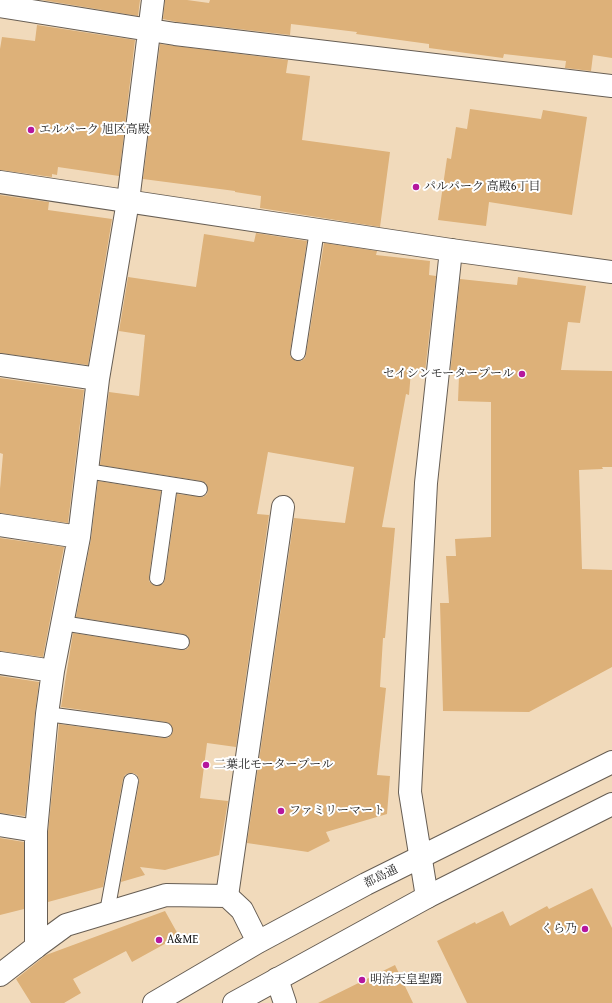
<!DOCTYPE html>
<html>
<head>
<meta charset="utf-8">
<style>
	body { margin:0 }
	canvas { display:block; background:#f1dabb }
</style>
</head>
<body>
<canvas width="612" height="1003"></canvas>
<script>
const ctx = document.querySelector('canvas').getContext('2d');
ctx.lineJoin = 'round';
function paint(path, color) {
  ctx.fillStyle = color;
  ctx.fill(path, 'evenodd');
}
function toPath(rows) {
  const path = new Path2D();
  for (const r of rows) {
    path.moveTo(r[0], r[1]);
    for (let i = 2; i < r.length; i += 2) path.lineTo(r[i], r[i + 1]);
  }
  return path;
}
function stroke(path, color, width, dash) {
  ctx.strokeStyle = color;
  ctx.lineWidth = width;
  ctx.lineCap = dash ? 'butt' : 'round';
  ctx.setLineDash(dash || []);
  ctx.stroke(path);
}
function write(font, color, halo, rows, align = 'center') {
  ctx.font = font + ' "Gentium Book Plus","Noto Serif JP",serif';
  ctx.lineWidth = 4;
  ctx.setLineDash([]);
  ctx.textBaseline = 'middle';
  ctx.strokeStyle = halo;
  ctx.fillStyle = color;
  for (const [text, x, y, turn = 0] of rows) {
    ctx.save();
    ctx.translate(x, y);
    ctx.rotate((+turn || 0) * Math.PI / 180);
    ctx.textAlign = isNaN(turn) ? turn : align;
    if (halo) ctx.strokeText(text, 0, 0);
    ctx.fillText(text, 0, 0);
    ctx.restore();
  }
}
paint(toPath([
	[42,0,140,0,138,16],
	[165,0,187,0,209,3,210,0,612,0,612,58,593,55,591,71,565,68,566,61,504,54,503,58,429,48,429,44,356,34,357,32,291,24,290,35,177,22,163,19],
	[37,25,135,40,119,176,58,167,57,175,52,174,52,177,0,170,0,49,2,37,35,41],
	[160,44,288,60,286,73,310,76,302,140,390,152,380,227,260,208,261,196,235,192,235,191,143,179],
	[470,109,541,119,543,110,587,117,572,215,489,202,486,226,438,220,447,158,451,159,456,127,467,129],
	[0,195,49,202,48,210,112,219,88,365,0,353],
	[256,233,307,241,290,352,290,356,296,361,301,361,305,358,306,354,324,243,377,251,376,255,430,261,429,275,436,276,425,372,411,371,409,395,406,394,382,527,395,528,385,638,383,638,380,687,386,688,377,775,390,776,387,814,326,832,330,841,308,852,247,843,294,518,345,523,354,467,268,452,257,514,269,515,236,747,207,743,200,798,228,801,219,855,165,870,140,867,145,875,121,882,139,783,139,779,137,775,133,773,129,773,125,775,123,779,103,887,48,902,48,832,59,724,164,738,168,738,171,735,173,731,170,724,166,722,61,707,73,633,181,650,185,650,188,648,190,643,188,636,183,634,76,617,91,539,98,481,161,491,149,577,149,581,152,584,156,586,163,584,165,579,177,494,203,497,207,494,208,490,206,483,201,481,100,465,109,392,139,396,145,335,119,331,128,277,196,287,204,234,254,242],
	[518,277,586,286,580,323,568,322,561,370,612,371,612,467,602,467,603,469,579,470,582,569,612,570,612,667,529,712,443,711,440,603,449,603,446,556,456,556,455,539,491,537,491,402,458,401,459,376,450,375,460,279,517,285],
	[0,378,84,390,68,523,0,513,0,489,3,454,0,453],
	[0,538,64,547,43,657,0,651],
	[0,676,39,682,35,713,25,816,0,813],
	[0,838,24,842,24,909,0,915],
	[592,888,612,928,612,1003,467,1003,437,941,475,922,476,924,503,911,510,926,547,906,549,909],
	[165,911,179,936,132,962,126,951,73,979,81,993,64,1003,31,1003,16,979,46,955],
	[395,965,413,1003,318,1003]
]), '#ddb179');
const service = toPath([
	[298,353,317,230],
	[87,471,200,489],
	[157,578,170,485],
	[62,623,182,642],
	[47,714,165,730],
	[107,912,131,781]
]);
const minor = toPath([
	[0,6,175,34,612,86],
	[0,365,98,379],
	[0,525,79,537],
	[0,663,53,671],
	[0,825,36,831],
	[227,896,283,507],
	[427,897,410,792,426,483,451,250],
	[36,947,36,831,47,714,53,671,79,537,98,379,128,201,153,0],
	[277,979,285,1003]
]);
const tertiary = toPath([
	[0,182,451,250,612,272],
	[0,975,36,947,66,925,166,895,227,896,242,910,258,942],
	[154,1003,258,942,366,884,612,762],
	[234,1003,427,897,612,804]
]);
stroke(service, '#675e54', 16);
stroke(minor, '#675e54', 24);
stroke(tertiary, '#675e54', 24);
stroke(service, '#fff', 14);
stroke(minor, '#fff', 22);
stroke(tertiary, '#fff', 22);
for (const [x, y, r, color] of [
	[31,130,4,"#b5179e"],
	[416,187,4,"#b5179e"],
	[522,374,4,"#b5179e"],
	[206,765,4,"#b5179e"],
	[281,811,4,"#b5179e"],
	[585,929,4,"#b5179e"],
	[159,940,4,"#b5179e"],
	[362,980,4,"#b5179e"]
]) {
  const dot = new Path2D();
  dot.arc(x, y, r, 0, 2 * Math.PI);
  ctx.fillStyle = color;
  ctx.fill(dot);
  stroke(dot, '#fff', 1.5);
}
write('12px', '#1c1c1c', '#fff', [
	["エルパーク 旭区高殿",39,130],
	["パルパーク 高殿6丁目",424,187],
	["セイシンモータープール",514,374,"right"],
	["二葉北モータープール",214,765],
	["ファミリーマート",289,811],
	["くら乃",577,929,"right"],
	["A&ME",167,940],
	["明治天皇聖躅",370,980]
], 'left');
write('12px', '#1c1c1c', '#fff', [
	["都島通",381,877,-26]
]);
</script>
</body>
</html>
